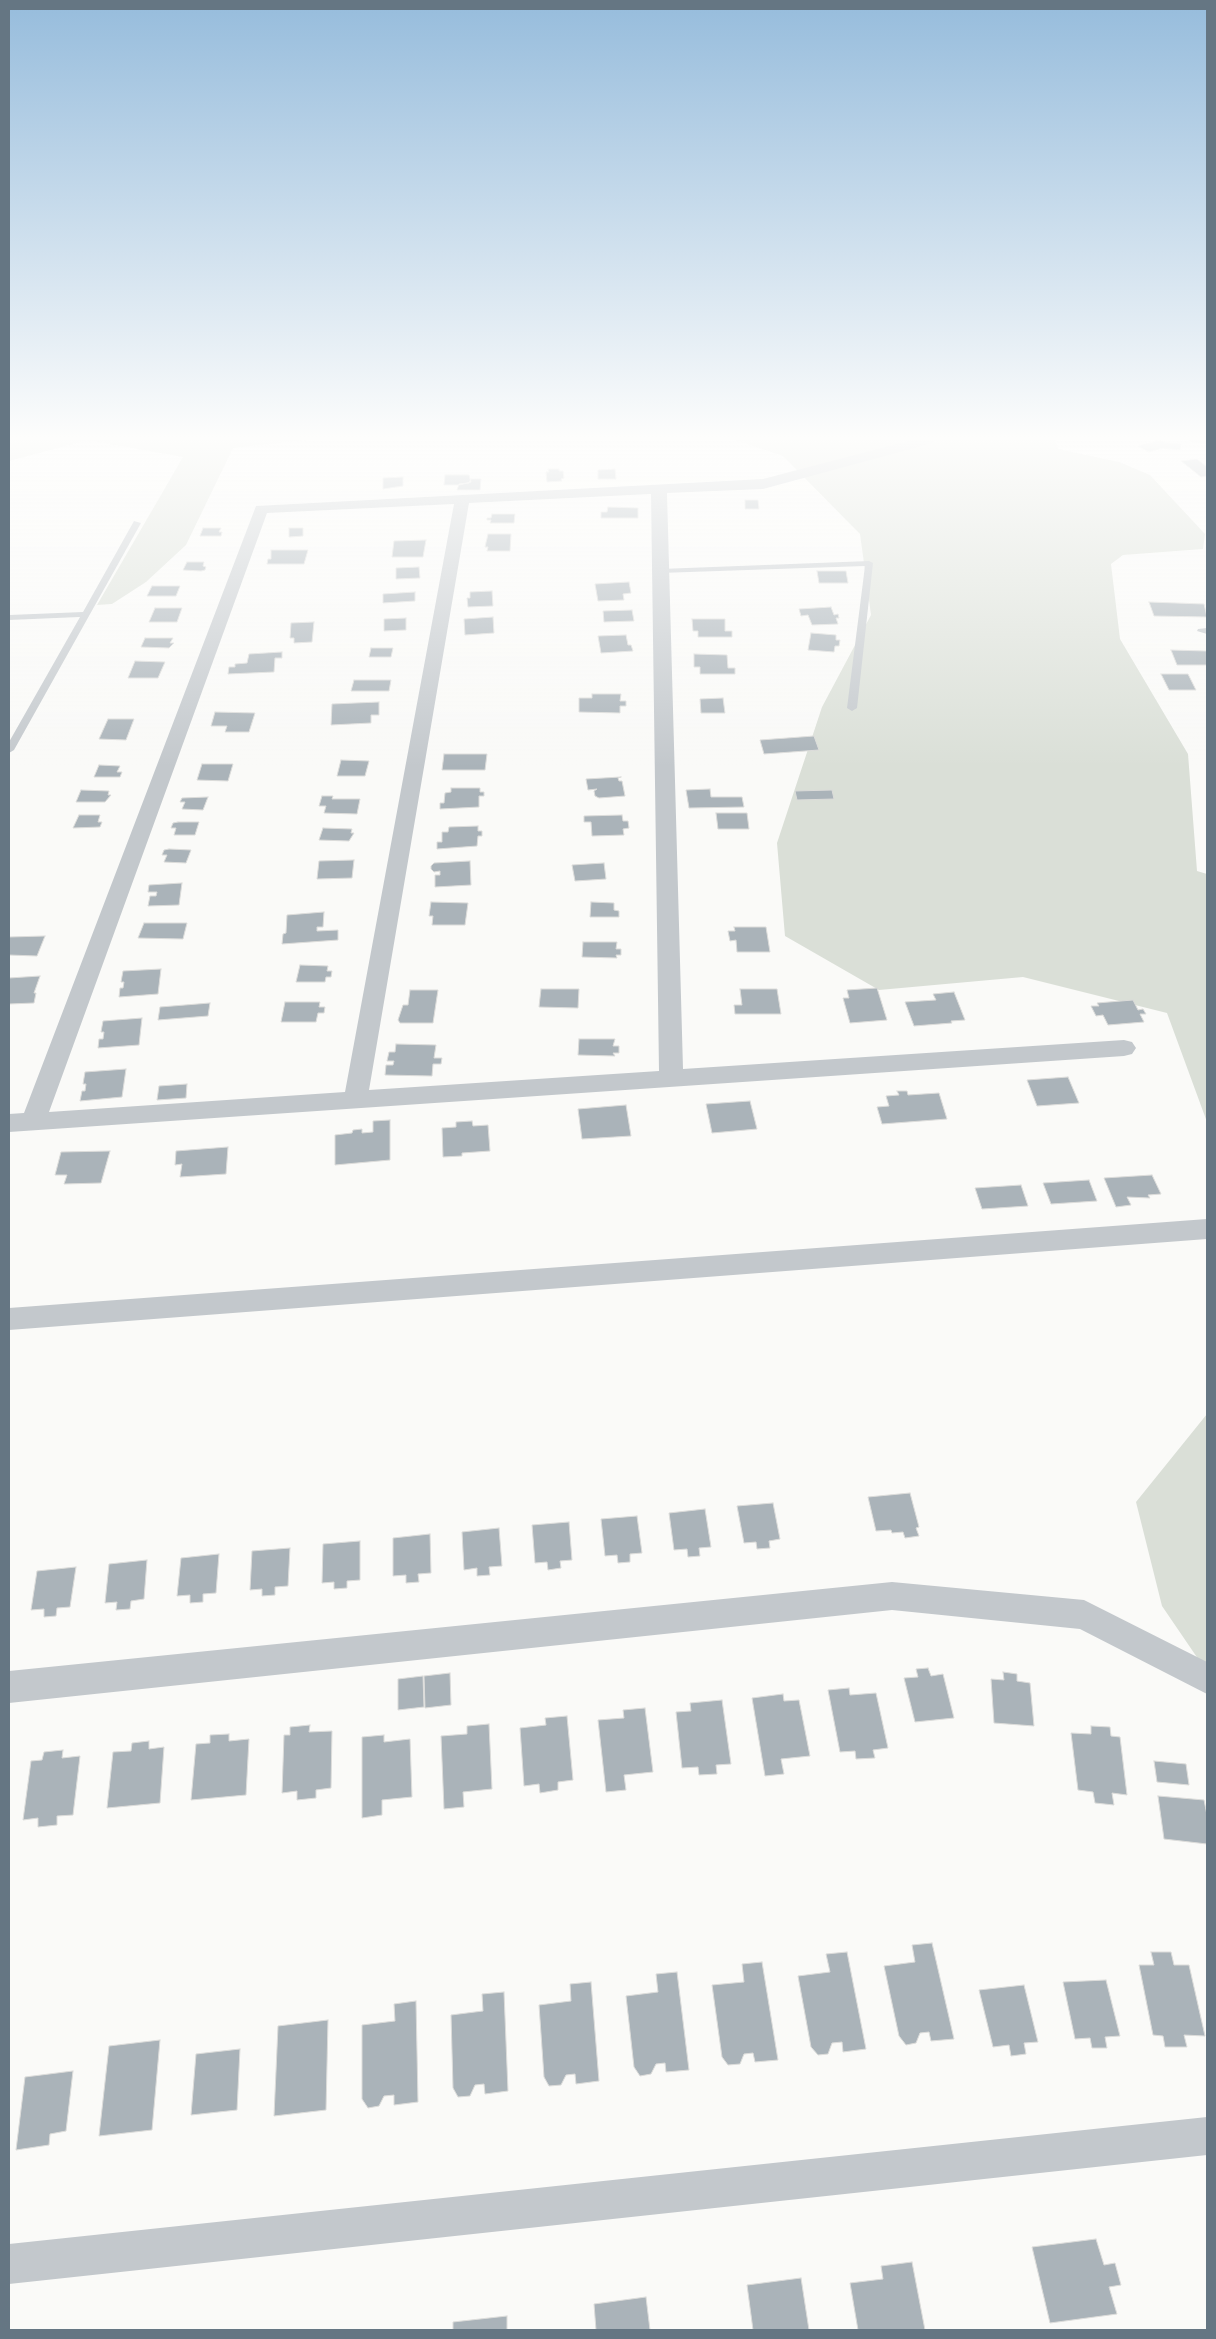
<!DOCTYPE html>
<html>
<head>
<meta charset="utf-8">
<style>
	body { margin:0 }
	#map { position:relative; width:1216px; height:2339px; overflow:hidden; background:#fafaf8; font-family:"Noto Sans",sans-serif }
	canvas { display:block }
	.frame { position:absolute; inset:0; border:10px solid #657683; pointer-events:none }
</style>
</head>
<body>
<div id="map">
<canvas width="1216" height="2339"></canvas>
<div class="frame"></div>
</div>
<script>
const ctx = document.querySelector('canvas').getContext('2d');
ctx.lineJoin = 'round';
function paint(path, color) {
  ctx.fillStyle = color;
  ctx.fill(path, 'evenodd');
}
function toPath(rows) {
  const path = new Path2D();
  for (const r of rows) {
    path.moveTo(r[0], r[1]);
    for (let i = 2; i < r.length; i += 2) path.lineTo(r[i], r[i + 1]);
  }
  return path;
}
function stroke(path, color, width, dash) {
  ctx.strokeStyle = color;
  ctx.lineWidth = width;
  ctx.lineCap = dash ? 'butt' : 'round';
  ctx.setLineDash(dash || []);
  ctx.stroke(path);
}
paint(toPath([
	[9,440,306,440,233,448,186,545,146,582,112,604,97,605,183,457,88,440,9,461],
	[736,440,1055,440,1058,449,1119,462,1150,475,1205,534,1203,549,1123,555,1111,564,1120,639,1188,754,1197,871,1207,874,1207,1122,1167,1013,1023,977,879,990,785,936,777,843,822,707,871,615,860,534,783,456],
	[1207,1414,1207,1672,1162,1606,1136,1502]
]), '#dadfd7');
const building = toPath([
	[1157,441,1181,444,1180,450,1163,448,1149,452,1137,446,1157,441],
	[1197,459,1207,467,1207,476,1201,477,1181,461,1197,459],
	[548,469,559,469,559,471,563,471,564,478,561,479,562,481,547,482,546,472,549,472,548,469],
	[615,469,616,479,598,479,598,470,615,469],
	[445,475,469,475,471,482,459,485,444,485,445,475],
	[403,477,403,486,383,489,383,478,403,477],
	[471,479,481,479,480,490,457,490,459,484,469,483,471,479],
	[745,500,758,500,759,509,745,509,745,500],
	[608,507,638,508,638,518,601,518,601,512,607,512,608,507],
	[492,514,515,514,514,523,490,523,491,520,487,520,487,518,491,518,492,514],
	[203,528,221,528,219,532,222,532,221,536,200,536,203,528],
	[289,528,303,528,303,536,289,537,289,528],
	[488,534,511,534,510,551,487,551,488,547,485,547,488,534],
	[426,540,423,557,392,557,394,541,426,540],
	[271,550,308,550,304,564,267,564,268,559,271,559,271,550],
	[187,562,204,562,203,566,206,567,205,570,201,571,183,570,187,562],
	[419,567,420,578,396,579,396,568,419,567],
	[817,571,846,571,848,583,819,583,817,571],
	[629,582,631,593,623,594,624,600,598,601,595,584,629,582],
	[152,586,180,586,176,596,147,596,152,586],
	[492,591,493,606,468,607,467,598,470,598,470,592,492,591],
	[415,592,415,601,383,603,383,594,415,592],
	[1149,602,1204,604,1207,617,1154,616,1149,602],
	[831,607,834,615,838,614,839,618,836,618,838,624,812,625,808,615,801,616,799,609,831,607],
	[155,608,182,608,177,622,149,622,155,608],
	[632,610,634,621,604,622,603,611,632,610],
	[493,617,494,633,465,635,464,619,493,617],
	[406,618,406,630,384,631,384,619,406,618],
	[692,619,725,619,725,631,732,631,732,637,698,637,698,631,693,631,692,619],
	[314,622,312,642,294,643,294,638,290,638,291,623,314,622],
	[811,633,836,635,836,640,840,640,839,646,835,646,834,652,808,650,811,633],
	[626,635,628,645,631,645,633,651,601,653,598,636,626,635],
	[145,638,173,638,170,643,174,643,169,648,141,647,145,638],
	[371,648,393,648,391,657,369,657,371,648],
	[1171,650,1207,651,1207,665,1177,665,1171,650],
	[282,652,282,658,275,658,274,672,228,674,229,667,235,667,235,664,247,663,249,654,282,652],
	[694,654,727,655,728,668,735,668,735,674,700,674,700,667,694,667,694,654],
	[135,661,165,662,158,678,128,678,135,661],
	[1161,674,1188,674,1196,690,1169,690,1161,674],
	[354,680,391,680,389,691,351,691,354,680],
	[592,694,621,694,620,701,626,701,626,706,620,706,620,713,579,712,579,698,592,698,592,694],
	[723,698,725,713,701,713,700,699,723,698],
	[379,702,379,715,371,715,371,723,331,725,332,704,379,702],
	[215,712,255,713,249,732,225,732,227,726,211,726,215,712],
	[108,719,134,719,126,740,99,739,108,719],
	[814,736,819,750,764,754,760,740,814,736],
	[444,754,487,754,485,770,442,770,444,754],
	[341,760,369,761,365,776,337,776,341,760],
	[202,764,233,764,228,781,197,780,202,764],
	[99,765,120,766,117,772,122,772,120,777,94,777,99,765],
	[621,777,618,778,619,781,622,781,625,796,599,798,595,796,594,791,597,789,588,790,586,779,621,777],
	[451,788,480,788,480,792,484,792,484,796,479,796,479,807,440,809,440,803,444,803,445,793,451,792,451,788],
	[710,789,711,797,742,797,744,807,689,808,686,790,710,789],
	[81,790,109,791,108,795,111,795,105,802,76,802,81,790],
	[832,790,834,799,797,800,795,791,832,790],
	[322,796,333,796,332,799,360,799,357,814,324,813,326,806,319,806,322,796],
	[208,797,203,810,182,809,185,802,180,802,182,798,208,797],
	[716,813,747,813,749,829,718,829,716,813],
	[79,815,100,815,98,822,102,822,100,827,73,828,79,815],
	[622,815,623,821,628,821,629,828,623,829,624,835,592,836,591,822,584,822,584,816,622,815],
	[178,822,199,822,195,835,174,835,176,828,171,828,173,823,178,822],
	[478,826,478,831,482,831,482,836,478,836,477,846,437,849,437,842,442,842,442,832,448,832,449,827,478,826],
	[323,828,352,829,351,833,354,833,349,841,319,840,323,828],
	[169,849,191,850,186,863,164,862,167,855,162,855,164,850,169,849],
	[354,860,352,878,317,879,319,861,354,860],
	[470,861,471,885,435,887,435,875,440,875,440,871,434,872,431,869,431,866,434,863,470,861],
	[604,863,606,879,575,881,572,865,604,863],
	[182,883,179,905,148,906,150,896,156,896,157,892,148,892,149,885,182,883],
	[431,902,468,903,465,925,432,925,433,916,429,916,431,902],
	[591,902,614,903,614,910,619,911,619,917,590,917,591,902],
	[324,912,323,927,317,927,317,931,338,930,338,940,282,944,283,934,286,933,287,915,324,912],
	[144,923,187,923,183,939,138,938,144,923],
	[734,927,766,927,770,952,737,952,736,940,730,941,728,931,735,931,734,927],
	[45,936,37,956,9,955,9,937,45,936],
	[583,942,617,942,616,949,621,949,621,955,616,955,617,958,582,957,583,942],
	[300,965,328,966,327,971,332,971,331,977,326,977,325,982,296,982,300,965],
	[161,969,158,994,119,997,120,988,123,988,124,982,121,982,123,971,161,969],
	[40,976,34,993,36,993,34,1003,9,1004,9,978,40,976],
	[877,988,887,1020,850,1023,843,998,849,998,847,990,877,988],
	[541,989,579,989,578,1008,539,1007,541,989],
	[740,989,777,989,781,1014,735,1014,734,1005,742,1005,740,989],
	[410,990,438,990,433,1023,400,1023,398,1020,403,1005,408,1005,410,990],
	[954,992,965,1020,951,1021,952,1023,914,1026,905,1002,936,1000,933,994,954,992],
	[1133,1000,1138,1010,1143,1009,1146,1014,1140,1014,1144,1022,1108,1025,1103,1015,1096,1016,1091,1006,1099,1006,1097,1003,1133,1000],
	[285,1002,320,1002,319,1007,325,1007,324,1013,318,1013,316,1022,281,1022,285,1002],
	[210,1003,208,1016,158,1020,160,1007,210,1003],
	[142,1018,139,1045,98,1048,99,1039,103,1039,104,1032,101,1032,103,1021,142,1018],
	[579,1039,615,1039,613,1046,619,1046,619,1053,613,1053,615,1056,578,1055,579,1039],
	[396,1044,436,1045,434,1058,442,1058,441,1064,433,1064,432,1076,385,1075,386,1065,393,1065,394,1061,387,1061,389,1052,395,1052,396,1044],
	[126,1069,122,1097,80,1101,82,1091,85,1091,86,1084,83,1084,85,1072,126,1069],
	[1068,1077,1079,1103,1037,1106,1027,1080,1068,1077],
	[187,1084,186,1098,157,1100,159,1086,187,1084],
	[897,1091,907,1091,908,1095,939,1093,947,1119,882,1124,877,1107,889,1106,886,1096,899,1095,897,1091],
	[750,1101,757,1129,712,1133,706,1104,750,1101],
	[626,1105,631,1136,582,1139,578,1109,626,1105],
	[390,1120,390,1160,335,1165,335,1135,352,1133,353,1130,362,1129,362,1133,373,1132,373,1121,390,1120],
	[472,1121,473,1126,488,1125,490,1151,462,1153,462,1156,443,1157,442,1128,456,1127,456,1122,472,1121],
	[228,1147,226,1174,180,1177,182,1164,175,1165,176,1151,228,1147],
	[110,1151,101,1183,64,1184,67,1175,55,1175,61,1152,110,1151],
	[1152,1175,1161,1194,1148,1195,1150,1198,1127,1197,1131,1205,1116,1207,1104,1178,1152,1175],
	[1089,1180,1097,1201,1051,1204,1043,1183,1089,1180],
	[1021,1185,1028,1206,982,1209,975,1188,1021,1185],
	[910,1493,919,1527,916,1528,919,1536,905,1538,903,1532,892,1533,891,1530,876,1531,868,1497,910,1493],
	[773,1503,780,1539,769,1541,770,1548,757,1549,756,1542,744,1543,737,1506,773,1503],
	[705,1509,711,1547,699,1548,700,1556,688,1557,687,1549,674,1550,669,1513,705,1509],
	[637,1516,642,1553,630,1554,630,1562,618,1563,617,1555,605,1556,601,1519,637,1516],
	[569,1522,572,1560,560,1561,561,1568,548,1570,547,1562,535,1563,532,1525,569,1522],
	[499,1528,502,1566,489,1567,490,1575,477,1576,477,1568,464,1570,462,1532,499,1528],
	[430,1534,431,1573,418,1574,419,1582,406,1583,406,1575,393,1576,393,1538,430,1534],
	[360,1541,360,1580,347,1581,347,1588,334,1589,334,1582,322,1583,323,1544,360,1541],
	[290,1548,288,1586,275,1587,275,1595,262,1596,262,1589,250,1590,252,1551,290,1548],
	[219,1554,216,1593,203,1594,203,1602,190,1603,190,1595,177,1596,181,1558,219,1554],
	[147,1560,144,1599,131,1601,130,1609,116,1610,117,1602,105,1603,109,1564,147,1560],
	[76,1567,70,1607,57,1608,56,1616,44,1617,44,1609,31,1610,37,1571,76,1567],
	[928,1668,931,1676,943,1674,954,1718,915,1722,904,1678,918,1677,916,1669,928,1668],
	[1003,1672,1017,1674,1017,1681,1030,1683,1034,1726,994,1723,991,1679,1004,1680,1003,1672],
	[450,1673,451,1705,425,1708,424,1676,450,1673],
	[423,1676,424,1707,398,1710,398,1679,423,1676],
	[849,1688,850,1695,876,1693,888,1748,873,1750,875,1758,856,1759,855,1751,840,1752,828,1690,849,1688],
	[783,1694,784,1701,799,1700,810,1756,781,1759,784,1774,765,1776,752,1698,783,1694],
	[722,1700,731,1764,716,1765,717,1774,699,1775,698,1767,682,1768,676,1712,691,1711,690,1703,722,1700],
	[645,1708,653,1772,624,1775,626,1790,606,1792,598,1720,624,1718,623,1710,645,1708],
	[567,1716,573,1780,558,1782,558,1790,540,1793,539,1784,524,1786,520,1728,546,1725,545,1718,567,1716],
	[489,1724,492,1789,463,1792,464,1807,444,1809,441,1736,467,1734,467,1726,489,1724],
	[310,1725,309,1732,332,1731,331,1788,316,1790,316,1798,297,1800,297,1791,282,1793,284,1735,290,1735,290,1727,310,1725],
	[1091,1726,1110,1727,1111,1736,1120,1737,1127,1795,1112,1793,1114,1805,1095,1803,1093,1792,1078,1790,1071,1733,1091,1734,1091,1726],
	[229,1734,229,1741,249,1739,246,1795,191,1800,196,1744,210,1743,210,1735,229,1734],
	[384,1735,384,1742,410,1739,412,1797,382,1800,382,1815,362,1818,362,1737,384,1735],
	[149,1741,149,1749,164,1747,160,1803,107,1808,113,1752,131,1751,132,1743,149,1741],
	[63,1750,62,1758,80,1756,73,1815,57,1816,57,1825,38,1827,38,1818,23,1820,31,1761,42,1760,44,1752,63,1750],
	[1154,1761,1186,1764,1189,1785,1157,1782,1154,1761],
	[1158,1796,1204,1800,1207,1815,1207,1844,1164,1839,1158,1796],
	[932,1943,954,2039,931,2041,929,2032,920,2033,916,2043,906,2045,899,2036,884,1966,915,1962,912,1945,932,1943],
	[847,1952,866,2049,843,2052,842,2042,832,2043,828,2054,818,2055,811,2047,798,1976,830,1972,826,1954,847,1952],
	[1151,1952,1171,1952,1174,1965,1189,1965,1205,2036,1184,2035,1187,2047,1165,2047,1163,2036,1153,2035,1139,1965,1154,1965,1151,1952],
	[762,1962,778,2060,755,2062,753,2053,744,2054,740,2064,728,2065,722,2057,712,1985,744,1982,742,1964,762,1962],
	[677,1972,689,2070,666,2072,665,2063,656,2064,651,2074,640,2076,634,2067,626,1996,658,1992,656,1974,677,1972],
	[1106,1980,1120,2036,1105,2037,1107,2048,1092,2048,1090,2038,1075,2039,1063,1982,1106,1980],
	[591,1982,599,2081,576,2084,575,2074,566,2075,561,2085,549,2086,544,2077,539,2005,571,2001,570,1984,591,1982],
	[1024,1985,1038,2042,1024,2043,1026,2054,1011,2056,1009,2045,993,2047,979,1990,1024,1985],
	[504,1992,508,2091,485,2094,484,2084,475,2085,470,2096,458,2097,453,2088,451,2015,483,2011,482,1994,504,1992],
	[416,2001,418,2102,394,2105,394,2095,384,2096,379,2106,368,2108,362,2099,362,2025,395,2021,394,2004,416,2001],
	[328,2020,326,2110,274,2116,278,2026,328,2020],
	[160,2040,152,2130,99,2136,109,2046,160,2040],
	[240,2049,237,2110,191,2115,196,2054,240,2049],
	[73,2071,66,2131,50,2134,49,2145,16,2150,25,2077,73,2071],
	[1096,2239,1104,2265,1115,2263,1121,2285,1109,2287,1117,2314,1050,2323,1032,2247,1096,2239],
	[912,2262,925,2330,858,2330,850,2283,883,2279,881,2266,912,2262],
	[801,2278,809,2330,753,2330,747,2285,801,2278],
	[646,2297,650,2330,596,2330,594,2304,646,2297],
	[507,2316,507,2330,453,2330,453,2322,507,2316]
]);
paint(building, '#aab3b9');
stroke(building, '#dcdcda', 1);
paint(toPath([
	[1188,440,1207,440,1207,444,1191,442,1188,440],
	[134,521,141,523,14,750,9,753,9,742,80,617,9,620,9,615,83,612,134,521],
	[869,561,873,563,857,708,852,711,847,708,865,566,660,573,656,571,660,569,869,561],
	[1207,628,1207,634,1197,631,1198,629,1207,628]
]), '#c3c8cc');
paint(toPath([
	[912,440,935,440,933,443,763,489,667,493,683,1069,1124,1040,1132,1042,1136,1048,1132,1054,1124,1056,9,1132,9,1114,24,1113,256,506,763,479,912,440],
	[651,494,659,1071,369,1090,469,503,651,494],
	[454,504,345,1092,49,1112,267,513,454,504],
	[1207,1219,1207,1239,9,1330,9,1308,1207,1219],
	[892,1582,1084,1600,1207,1662,1207,1694,1080,1629,892,1610,9,1703,9,1671,892,1582],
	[1207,2117,1207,2155,9,2284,9,2244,1207,2117]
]), '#c3c8cc');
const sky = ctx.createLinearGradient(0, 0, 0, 767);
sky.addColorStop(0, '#96bcdc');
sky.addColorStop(0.57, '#fdfdfc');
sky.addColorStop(1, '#fdfdfc00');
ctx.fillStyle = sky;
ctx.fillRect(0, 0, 1216, 767);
</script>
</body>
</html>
